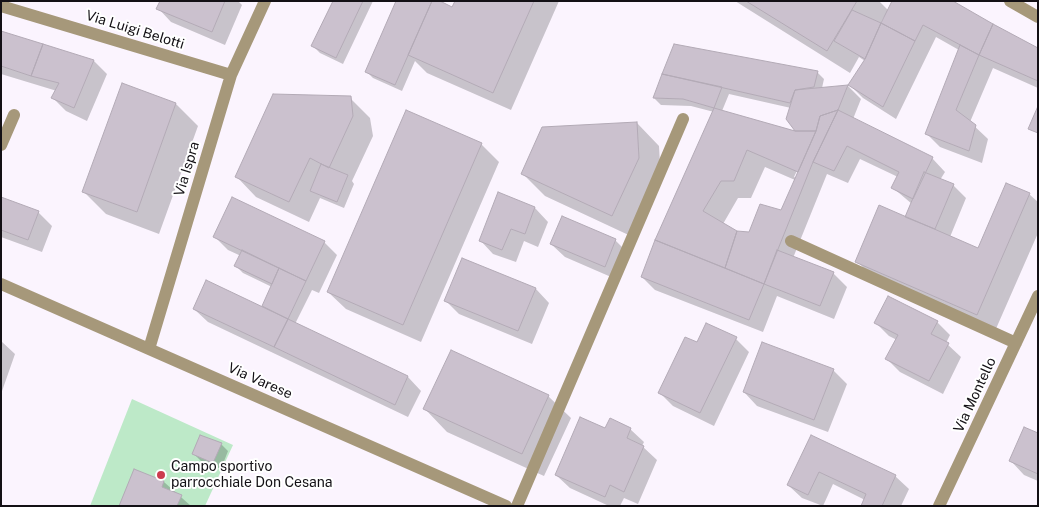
<!DOCTYPE html>
<html>
<head>
<meta charset="utf-8">
<style>
	body { margin:0 }
	#map { position:relative; width:1039px; height:507px; overflow:hidden; background:#fbf4fe; font-family:"Public Sans",sans-serif }
	canvas { display:block }
	.frame { position:absolute; inset:0; border:2px solid #131015; pointer-events:none }
</style>
</head>
<body>
<div id="map">
<canvas width="1039" height="507"></canvas>
<div class="frame"></div>
</div>
<script>
const ctx = document.querySelector('canvas').getContext('2d');
ctx.lineJoin = 'round';
function paint(path, color) {
  ctx.fillStyle = color;
  ctx.fill(path, 'evenodd');
}
function toPath(rows) {
  const path = new Path2D();
  for (const r of rows) {
    path.moveTo(r[0], r[1]);
    for (let i = 2; i < r.length; i += 2) path.lineTo(r[i], r[i + 1]);
  }
  return path;
}
function stroke(path, color, width, dash) {
  ctx.strokeStyle = color;
  ctx.lineWidth = width;
  ctx.lineCap = dash ? 'butt' : 'round';
  ctx.setLineDash(dash || []);
  ctx.stroke(path);
}
function write(font, color, halo, rows, align = 'center') {
  ctx.font = font + ' "Public Sans",sans-serif';
  ctx.lineWidth = 4;
  ctx.setLineDash([]);
  ctx.textBaseline = 'middle';
  ctx.strokeStyle = halo;
  ctx.fillStyle = color;
  for (const [text, x, y, turn = 0] of rows) {
    ctx.save();
    ctx.translate(x, y);
    ctx.rotate((+turn || 0) * Math.PI / 180);
    ctx.textAlign = isNaN(turn) ? turn : align;
    if (halo) ctx.strokeText(text, 0, 0);
    ctx.fillText(text, 0, 0);
    ctx.restore();
  }
}
paint(toPath([
	[132,399,233,445,205,506,90,506]
]), '#bde9c8');
paint(toPath([
	[161,1,238,1,242,5,225,45,171,22,158,8],
	[334,1,373,1,343,64,320,53,313,46],
	[397,1,442,1,441,3,453,8,456,1,559,1,511,110,427,73,415,61,402,91,373,78,366,71],
	[735,1,879,1,889,11,1038,48,1038,88,993,68,970,122,988,139,982,163,940,147,927,134,959,50,936,37,896,119,863,98,850,85,865,61,859,57,850,73],
	[885,15,882,26,880,24],
	[1,32,94,61,107,74,87,121,66,111,53,98,57,91,1,74],
	[675,46,817,72,824,79,822,88,848,86,861,99,853,119,932,158,945,172,940,180,953,185,966,198,950,237,979,249,1029,194,1038,202,1038,233,995,331,874,279,857,261,906,218,912,204,892,187,898,177,860,159,848,183,827,174,793,258,833,273,847,287,834,319,777,296,763,332,655,290,642,277,714,112,691,106,661,105,654,98],
	[729,94,791,108,798,132,722,111],
	[808,147,796,178,794,177],
	[765,167,795,180,781,212,749,234,738,232,723,224,738,198,751,198],
	[350,98,370,118,373,136,352,181,354,184,344,208,320,198,309,222,256,197,236,176],
	[176,104,198,126,159,234,106,214,84,192],
	[637,123,659,146,661,181,635,238,545,196,522,173],
	[481,144,499,162,421,342,346,309,328,292],
	[1,198,38,212,52,226,42,252,1,237],
	[535,208,548,222,538,247,524,241,516,262,493,254,480,240],
	[215,237,324,242,337,255,319,293,312,290,295,324,408,377,421,391,408,417,208,322,194,309,267,310,263,306,272,287,243,273,236,266,241,256,228,250],
	[615,240,629,254,618,280,565,257,551,244],
	[463,260,536,289,549,303,532,344,459,314,446,301],
	[937,322,950,335,946,343,961,357,943,394,900,372,887,359,897,340,889,336,876,323],
	[736,339,749,352,714,426,673,406,660,393,697,344],
	[1,341,15,354,1,394],
	[833,370,847,384,828,432,757,406,744,392],
	[548,396,571,418,544,476,447,432,425,409],
	[630,429,644,442,642,446,657,460,638,504,624,498,620,506,609,506,570,488,556,475,606,430],
	[1038,434,1038,481,1024,475,1011,461],
	[811,436,895,476,909,489,901,506,862,506,865,500,833,484,823,506,802,498,788,485],
	[221,444,228,451,221,469,201,461,194,454],
	[135,470,164,482,191,506,121,506]
]), '#0003');
const building = toPath([
	[160,1,225,1,212,32,156,9,160,1],
	[333,1,363,1,336,58,311,46,333,1],
	[396,1,432,1,395,85,365,72,396,1],
	[432,1,440,1,452,7,455,1,534,1,493,93,408,55,432,1],
	[746,1,857,1,827,51,746,1],
	[892,1,953,1,993,24,979,55,923,25,915,41,881,23,892,1],
	[852,10,881,23,865,59,834,41,852,10],
	[881,23,915,41,883,107,848,85,865,59,881,23],
	[993,24,1038,48,1038,81,979,55,993,24],
	[1,31,43,44,31,76,1,66,1,31],
	[43,44,94,60,74,108,51,98,59,83,31,76,43,44],
	[674,44,818,71,814,87,795,90,790,103,662,74,674,44],
	[960,45,979,55,956,110,976,125,969,151,925,134,960,45],
	[662,74,722,87,714,108,683,99,653,98,662,74],
	[122,83,176,103,137,212,82,192,122,83],
	[848,85,838,110,820,116,816,131,795,131,786,119,795,90,848,85],
	[273,94,351,96,353,116,329,168,310,158,289,202,235,177,273,94],
	[1038,106,1038,133,1028,129,1038,106],
	[714,108,795,131,816,131,798,172,747,150,734,181,721,181,703,211,737,231,725,268,655,240,714,108],
	[406,110,482,143,403,325,327,292,406,110],
	[838,110,813,162,764,284,725,268,737,231,749,232,760,204,781,210,816,131,820,116,838,110],
	[838,110,933,157,913,199,891,188,899,172,847,146,834,171,813,162,838,110],
	[637,122,639,158,612,216,521,174,542,127,637,122],
	[321,164,348,175,337,202,310,191,321,164],
	[924,172,954,184,935,229,905,217,924,172],
	[1006,183,1030,193,977,315,855,262,879,205,978,248,1006,183],
	[498,192,535,207,525,234,511,229,502,250,479,241,498,192],
	[1,197,39,211,28,240,1,230,1,197],
	[232,197,325,241,306,281,213,237,232,197],
	[562,216,616,239,605,267,550,244,562,216],
	[655,240,764,284,749,320,641,277,655,240],
	[242,250,279,268,272,284,234,266,242,250],
	[777,250,834,272,820,306,764,284,777,250],
	[462,258,536,288,518,331,444,301,462,258],
	[279,268,306,281,288,319,262,306,279,268],
	[206,280,288,319,274,347,193,309,206,280],
	[888,296,938,321,931,334,949,343,929,381,885,359,898,335,874,323,888,296],
	[288,319,408,376,395,405,274,347,288,319],
	[706,323,737,337,700,413,658,393,685,337,697,342,706,323],
	[762,342,834,369,814,420,743,392,762,342],
	[451,350,549,395,522,454,423,409,451,350],
	[580,417,605,428,610,418,631,428,627,438,644,446,624,492,610,485,605,497,555,475,580,417],
	[1024,427,1038,433,1038,474,1009,461,1024,427],
	[200,435,222,443,213,463,192,454,200,435],
	[811,435,896,475,882,506,861,506,866,494,819,472,808,495,787,485,811,435],
	[134,469,164,481,162,487,182,495,177,506,119,506,134,469]
]);
paint(building, '#cbc1ce');
stroke(building, '#b3aab6', 1);
stroke(toPath([
	[1010,1,1038,17],
	[1,6,231,75],
	[1,145,14,115],
	[791,241,1016,343],
	[1,284,506,506],
	[149,349,231,75,265,1],
	[517,506,683,119],
	[939,506,1038,296]
]), '#a6987a', 12);
for (const [x, y, r, color] of [
	[161,475,5,"#cc3c4f"]
]) {
  const dot = new Path2D();
  dot.arc(x, y, r, 0, 2 * Math.PI);
  ctx.fillStyle = color;
  ctx.fill(dot);
  stroke(dot, '#fff', 2);
}
write('14px', '#131015', '#fff', [
	["Via Luigi Belotti",135,30,17],
	["Via Ispra",187,169,-73],
	["Via Varese",260,381,24],
	["Via Montello",975,395,-65]
]);
write('14px', '#131015', '#fff', [
	["Campo sportivo",171,467],
	["parrocchiale Don Cesana",171,483]
], 'left');
</script>
</body>
</html>
